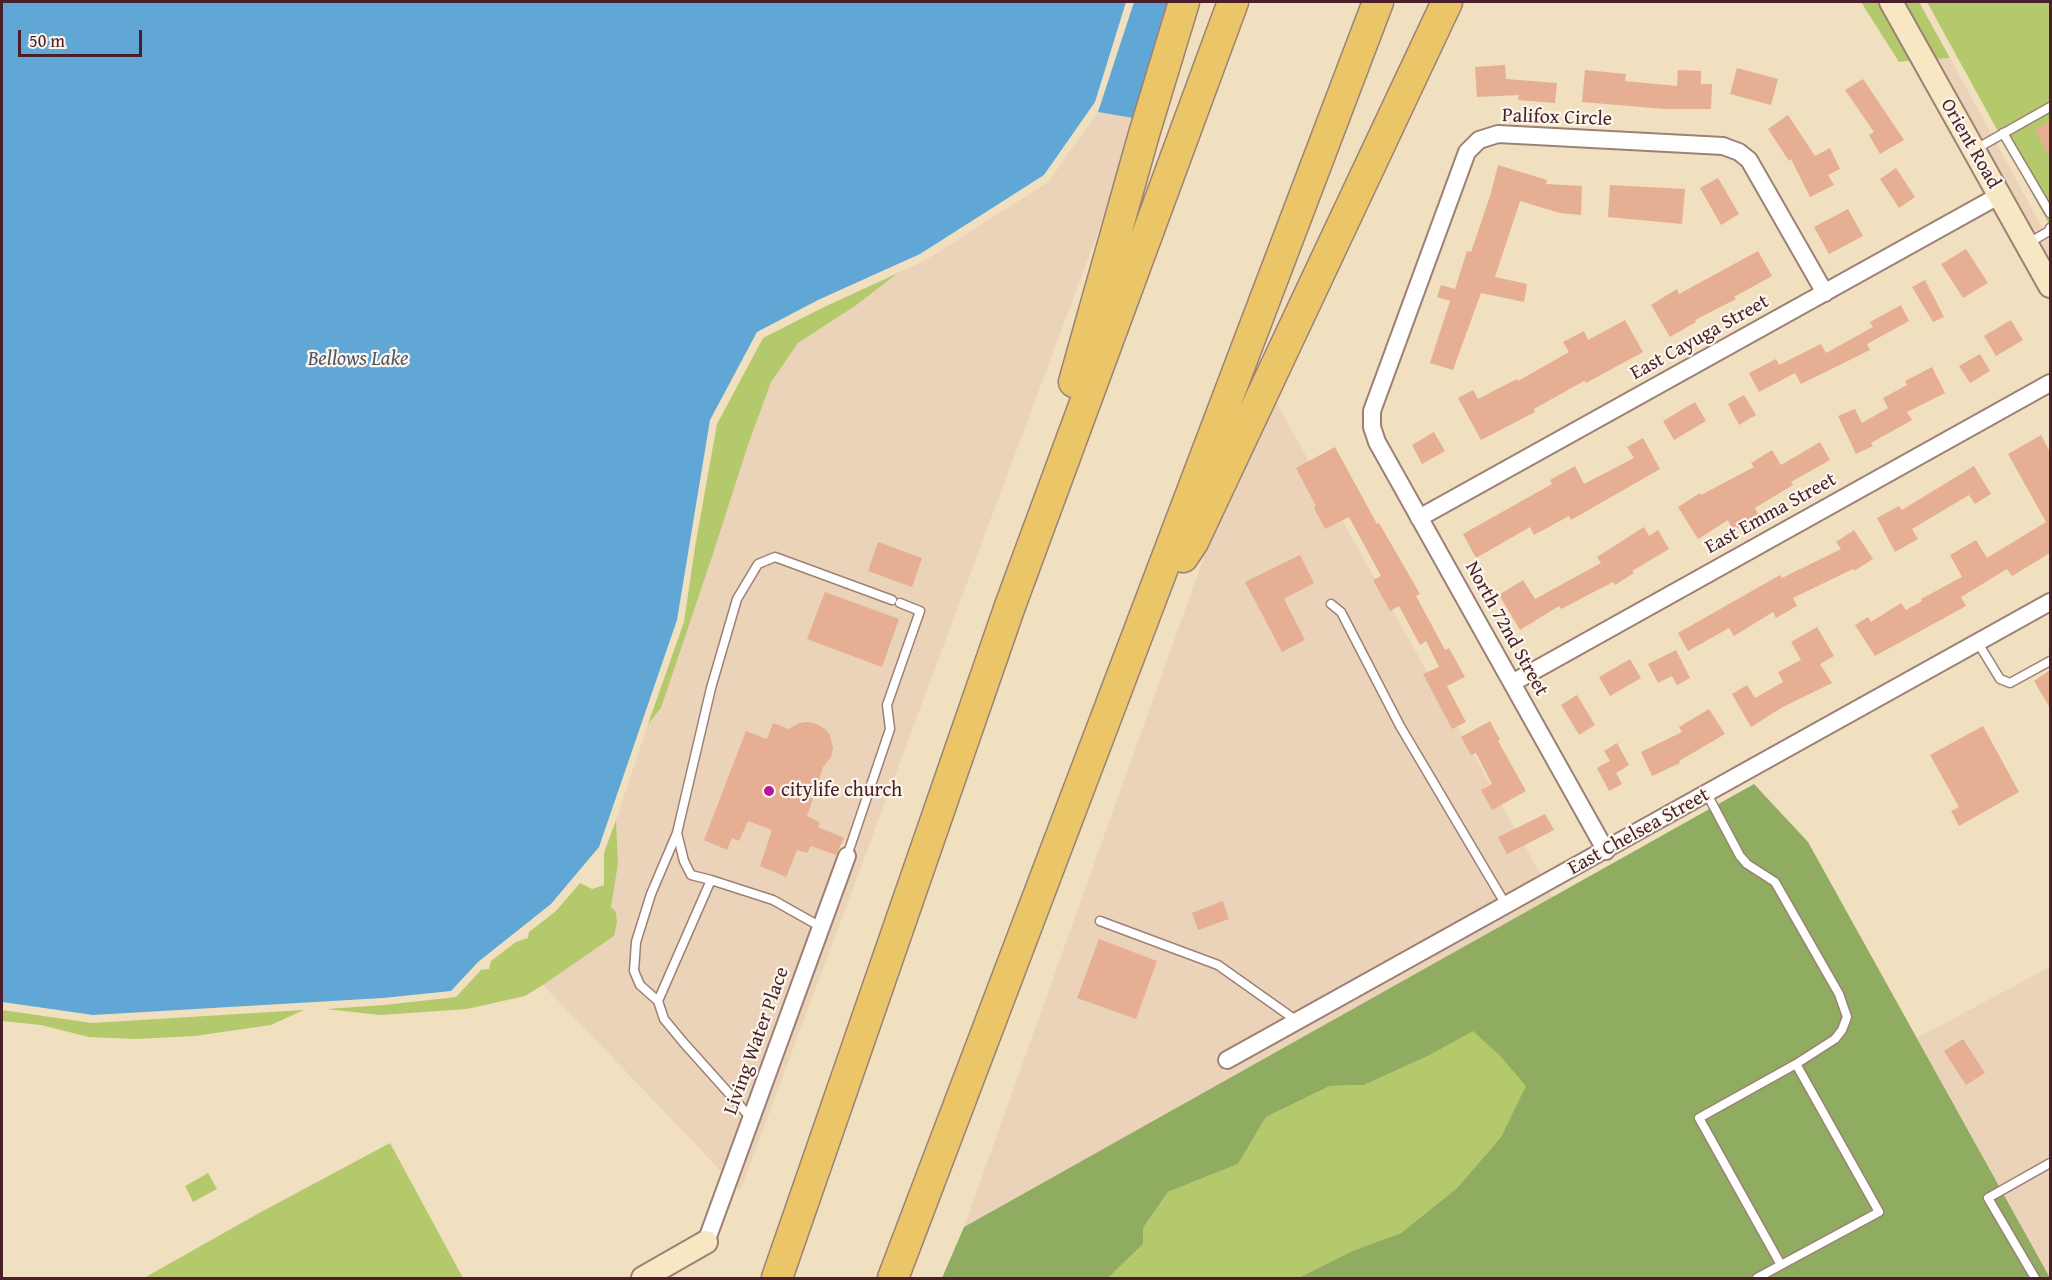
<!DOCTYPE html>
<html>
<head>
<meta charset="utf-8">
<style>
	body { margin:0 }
	#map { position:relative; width:2052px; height:1280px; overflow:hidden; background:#f0e0c0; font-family:"Gentium Book Plus",serif }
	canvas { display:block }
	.frame { position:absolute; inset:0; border:3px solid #4a1f2b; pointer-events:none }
	.scale { position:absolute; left:18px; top:30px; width:124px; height:27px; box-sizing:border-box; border:3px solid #4a1f2b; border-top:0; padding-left:8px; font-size:18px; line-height:21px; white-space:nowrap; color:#4a1f2b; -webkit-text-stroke:4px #fbf7ec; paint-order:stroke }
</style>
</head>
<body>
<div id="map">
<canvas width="2052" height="1280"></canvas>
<div class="frame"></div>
<div class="scale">50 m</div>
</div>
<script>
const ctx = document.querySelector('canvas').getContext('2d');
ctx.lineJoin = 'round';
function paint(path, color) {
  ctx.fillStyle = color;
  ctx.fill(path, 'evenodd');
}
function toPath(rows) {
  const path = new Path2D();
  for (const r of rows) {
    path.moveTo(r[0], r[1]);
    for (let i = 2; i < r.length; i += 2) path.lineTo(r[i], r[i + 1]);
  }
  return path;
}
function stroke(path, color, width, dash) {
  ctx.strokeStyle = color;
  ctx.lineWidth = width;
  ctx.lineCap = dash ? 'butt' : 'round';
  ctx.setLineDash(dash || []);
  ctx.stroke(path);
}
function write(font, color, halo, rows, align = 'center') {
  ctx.font = font + ' "Gentium Book Plus",serif';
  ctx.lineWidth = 4.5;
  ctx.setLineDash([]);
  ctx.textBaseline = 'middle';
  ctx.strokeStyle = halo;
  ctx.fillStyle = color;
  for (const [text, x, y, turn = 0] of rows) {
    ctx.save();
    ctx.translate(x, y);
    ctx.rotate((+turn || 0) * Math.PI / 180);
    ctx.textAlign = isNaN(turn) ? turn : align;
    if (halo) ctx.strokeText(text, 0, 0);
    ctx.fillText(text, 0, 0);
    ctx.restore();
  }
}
paint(toPath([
	[1950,58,2050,242,2050,268,1932,59],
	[1098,112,1139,119,1133,138,740,1191,736,1187,858,851,842,843,722,1172,543,985,614,936,617,923,616,912,611,907,618,864,616,820,648,724,661,708,713,554,747,448,771,382,798,343,855,306,898,273,924,261,1048,182],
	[1273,397,1541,875,1215,1056,1224,1072,1550,892,1553,897,964,1227,1223,504],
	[2050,967,2050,1278,1917,1038]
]), '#ead3b8');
paint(toPath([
	[1861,2,1881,2,1913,60,1899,62],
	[1901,2,1919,2,1950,58,1932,59],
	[1927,2,2050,2,2050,227,2050,226],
	[898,273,855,306,798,343,771,382,747,448,713,554,661,708,648,724,684,622,695,547,717,424,763,338,822,308],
	[616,820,618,864,611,907,616,912,617,923,614,936,543,985,525,996,467,1009,380,1015,326,1009,384,1005,456,997,481,970,489,969,491,961,516,942,528,938,529,932,556,911,580,883,592,889,604,885,604,853],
	[2,1010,92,1023,304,1010,271,1025,195,1036,135,1039,89,1037,41,1025,2,1021],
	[1473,1030,1500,1056,1527,1086,1501,1137,1457,1188,1401,1233,1352,1251,1298,1278,1108,1278,1143,1244,1143,1228,1168,1192,1238,1164,1266,1117,1330,1086,1364,1085,1428,1056],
	[390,1143,463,1278,144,1278,261,1212],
	[208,1173,217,1189,193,1202,185,1186]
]), '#b4c86c');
paint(toPath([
	[1754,784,1808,842,2050,1278,1298,1278,1352,1251,1401,1233,1457,1188,1501,1137,1526,1086,1500,1056,1473,1031,1428,1056,1364,1085,1330,1086,1266,1117,1238,1164,1168,1192,1143,1228,1143,1244,1108,1278,942,1278,964,1227]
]), '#8fac60');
paint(toPath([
	[2,2,1126,2,1095,102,1044,175,920,254,818,300,757,332,710,420,677,620,599,847,551,904,478,962,451,991,383,998,93,1015,2,1002],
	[1134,2,1174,2,1139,119,1098,112]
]), '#60a7d6');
paint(toPath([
	[1505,65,1506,79,1557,83,1555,103,1518,100,1519,95,1477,97,1475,67],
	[1737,68,1778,79,1771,105,1730,94],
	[1585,70,1626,74,1625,81,1677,86,1678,70,1701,71,1701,84,1712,84,1711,109,1665,109,1582,102],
	[1863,79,1904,140,1880,154,1869,135,1874,132,1845,90],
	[1788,115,1815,156,1830,148,1840,169,1828,175,1834,185,1810,197,1791,159,1789,161,1768,129],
	[2050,121,2050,158,2035,130],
	[1498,165,1547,180,1546,184,1582,186,1581,215,1560,213,1520,201,1495,277,1527,284,1524,302,1481,293,1453,370,1430,363,1450,301,1437,297,1441,285,1455,289,1467,251,1471,252,1491,193],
	[1896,168,1915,197,1899,208,1880,179],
	[1718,178,1739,214,1721,225,1700,188],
	[1610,185,1685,189,1682,224,1608,217],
	[1848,209,1863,236,1829,254,1814,227],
	[1966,249,1988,283,1963,298,1941,264],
	[1758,251,1772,276,1734,297,1736,299,1695,320,1696,322,1670,337,1651,305,1677,289,1679,294],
	[1925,280,1944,317,1933,322,1912,287],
	[1901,305,1909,321,1867,344,1870,350,1801,384,1795,373,1759,392,1749,373,1776,359,1779,365,1821,344,1826,353,1873,327,1870,322],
	[1625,320,1643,352,1586,383,1584,381,1534,409,1535,412,1481,440,1458,398,1473,390,1478,399,1517,379,1518,381,1569,352,1563,342,1584,331,1588,340],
	[2011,320,2023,340,1996,356,1984,336],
	[1980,354,1990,371,1970,383,1959,366],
	[1932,367,1945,393,1907,412,1912,420,1871,443,1873,446,1856,454,1838,416,1855,409,1862,423,1888,408,1883,398,1907,385,1905,381],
	[1744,395,1756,415,1739,425,1728,404],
	[1695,402,1706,421,1674,440,1663,421],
	[1434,432,1445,451,1422,464,1412,445],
	[2041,435,2050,452,2050,553,2012,576,2007,569,1961,597,1966,606,1875,656,1855,625,1868,617,1871,622,1901,603,1906,610,1922,601,1921,599,1962,577,1950,555,1976,540,1987,558,2046,522,2008,454],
	[1643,438,1660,469,1571,520,1569,516,1534,535,1530,527,1476,558,1463,534,1552,484,1550,480,1575,466,1584,484,1634,458,1627,447],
	[1820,442,1830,460,1791,482,1793,485,1755,508,1760,517,1733,531,1728,520,1698,539,1678,507,1700,493,1701,495,1754,467,1751,463,1772,450,1781,465],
	[1335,447,1377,524,1379,523,1420,594,1416,596,1445,650,1449,648,1465,677,1447,686,1466,722,1452,729,1423,674,1439,667,1426,641,1420,645,1399,606,1390,611,1373,580,1381,576,1349,517,1325,529,1314,508,1316,506,1296,468],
	[1974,466,1991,494,1975,504,1969,495,1912,529,1918,539,1895,552,1877,518,1899,506,1902,510],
	[1644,527,1649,536,1658,530,1669,549,1632,571,1634,573,1615,585,1613,582,1561,609,1559,606,1520,630,1499,595,1523,580,1535,599,1601,563,1597,557],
	[1854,530,1873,559,1854,571,1853,569,1793,598,1797,606,1776,618,1773,612,1734,636,1729,628,1688,651,1678,633,1780,575,1782,578,1841,549,1836,542],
	[878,542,922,558,912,587,868,571],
	[1300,555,1314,583,1284,599,1305,640,1282,652,1245,582],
	[825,592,899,619,882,667,807,639],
	[1817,627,1834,656,1820,664,1832,683,1781,708,1751,727,1732,694,1747,685,1755,698,1783,682,1778,672,1801,660,1791,642],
	[1676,650,1690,678,1677,685,1672,676,1658,683,1648,664],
	[1630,659,1641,678,1610,696,1599,677],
	[2050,670,2050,708,2034,681],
	[1577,695,1595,725,1579,735,1561,705],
	[1709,709,1725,734,1679,761,1680,763,1652,776,1641,752,1682,732,1679,727],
	[1490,721,1500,740,1498,741,1526,791,1492,810,1481,790,1492,784,1476,753,1471,755,1461,737],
	[808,722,817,724,825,729,830,735,833,748,831,757,823,767,807,816,820,822,818,827,844,838,836,855,811,846,807,853,797,850,786,877,760,866,772,830,748,821,739,841,732,838,727,850,704,840,746,731,767,739,773,723,789,729,799,723],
	[1983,726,2019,792,1959,826,1951,811,1959,807,1930,755],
	[1617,743,1629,765,1616,773,1622,784,1609,791,1597,768,1610,761,1604,751],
	[1545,814,1554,830,1507,854,1498,837],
	[1223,901,1229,919,1198,930,1192,913],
	[1099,939,1157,961,1136,1019,1077,998],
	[1963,1039,1985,1073,1966,1085,1944,1051]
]), '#e6ae93');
const lane = toPath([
	[2003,133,2050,213],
	[1974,150,2050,107],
	[2027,244,2049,231,2050,228],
	[1331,604,1341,612,1400,726,1506,905],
	[1978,643,2000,679,2010,683,2050,661],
	[1707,794,1740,856,1747,864,1775,882,1839,994,1847,1017,1842,1030,1835,1039,1796,1064],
	[847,856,890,729,887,705,920,611,900,603],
	[711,880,691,875,684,861,677,833,711,688,737,599,758,564,775,557,892,600],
	[1100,921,1218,965,1297,1021],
	[658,1001,640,985,634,971,636,942,651,894,677,833],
	[751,1118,683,1042,664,1019,658,1001,711,880,773,900,821,927],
	[1757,1278,1879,1212,1796,1064,1699,1118,1781,1265],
	[2035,1278,1988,1198,2050,1163]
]);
const street = toPath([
	[1419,518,2000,195],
	[1512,683,2050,383],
	[1606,851,1377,442,1372,427,1372,411,1467,152,1479,140,1498,134,1723,146,1739,152,1749,160,1825,293],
	[1227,1060,2050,602],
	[706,1242,847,856]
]);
const secondary = toPath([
	[1891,2,2050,286],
	[643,1278,706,1242]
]);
const highway = toPath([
	[1074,382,1144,134,1184,2],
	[1183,557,1193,542,1447,2],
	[777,1278,1010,606,1233,2],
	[893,1278,1378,2]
]);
stroke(lane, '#9d8076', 11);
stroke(street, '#9d8076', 20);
stroke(secondary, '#9d8076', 26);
stroke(highway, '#9d8076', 33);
stroke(lane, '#fff', 8);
stroke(street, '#fff', 16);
stroke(secondary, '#f7e8c3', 22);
stroke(highway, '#eac669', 30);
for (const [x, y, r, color] of [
	[769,791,6,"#b5179e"]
]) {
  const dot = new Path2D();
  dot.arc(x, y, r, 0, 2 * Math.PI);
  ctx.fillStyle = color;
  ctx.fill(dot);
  stroke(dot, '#fbf7ec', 2);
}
write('20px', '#4a1f2b', '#fbf7ec', [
	["Palifox Circle",1557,118,2],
	["Orient Road",1970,144,60],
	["East Cayuga Street",1700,338,-29],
	["East Emma Street",1771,514,-29],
	["North 72nd Street",1506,629,61],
	["East Chelsea Street",1639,832,-29],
	["Living Water Place",757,1041,-70]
]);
write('20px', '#4a1f2b', '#fbf7ec', [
	["citylife church",781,791]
], 'left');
write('italic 21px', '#53556f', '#fbf7ec', [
	["Bellows Lake",358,360]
]);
</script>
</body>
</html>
